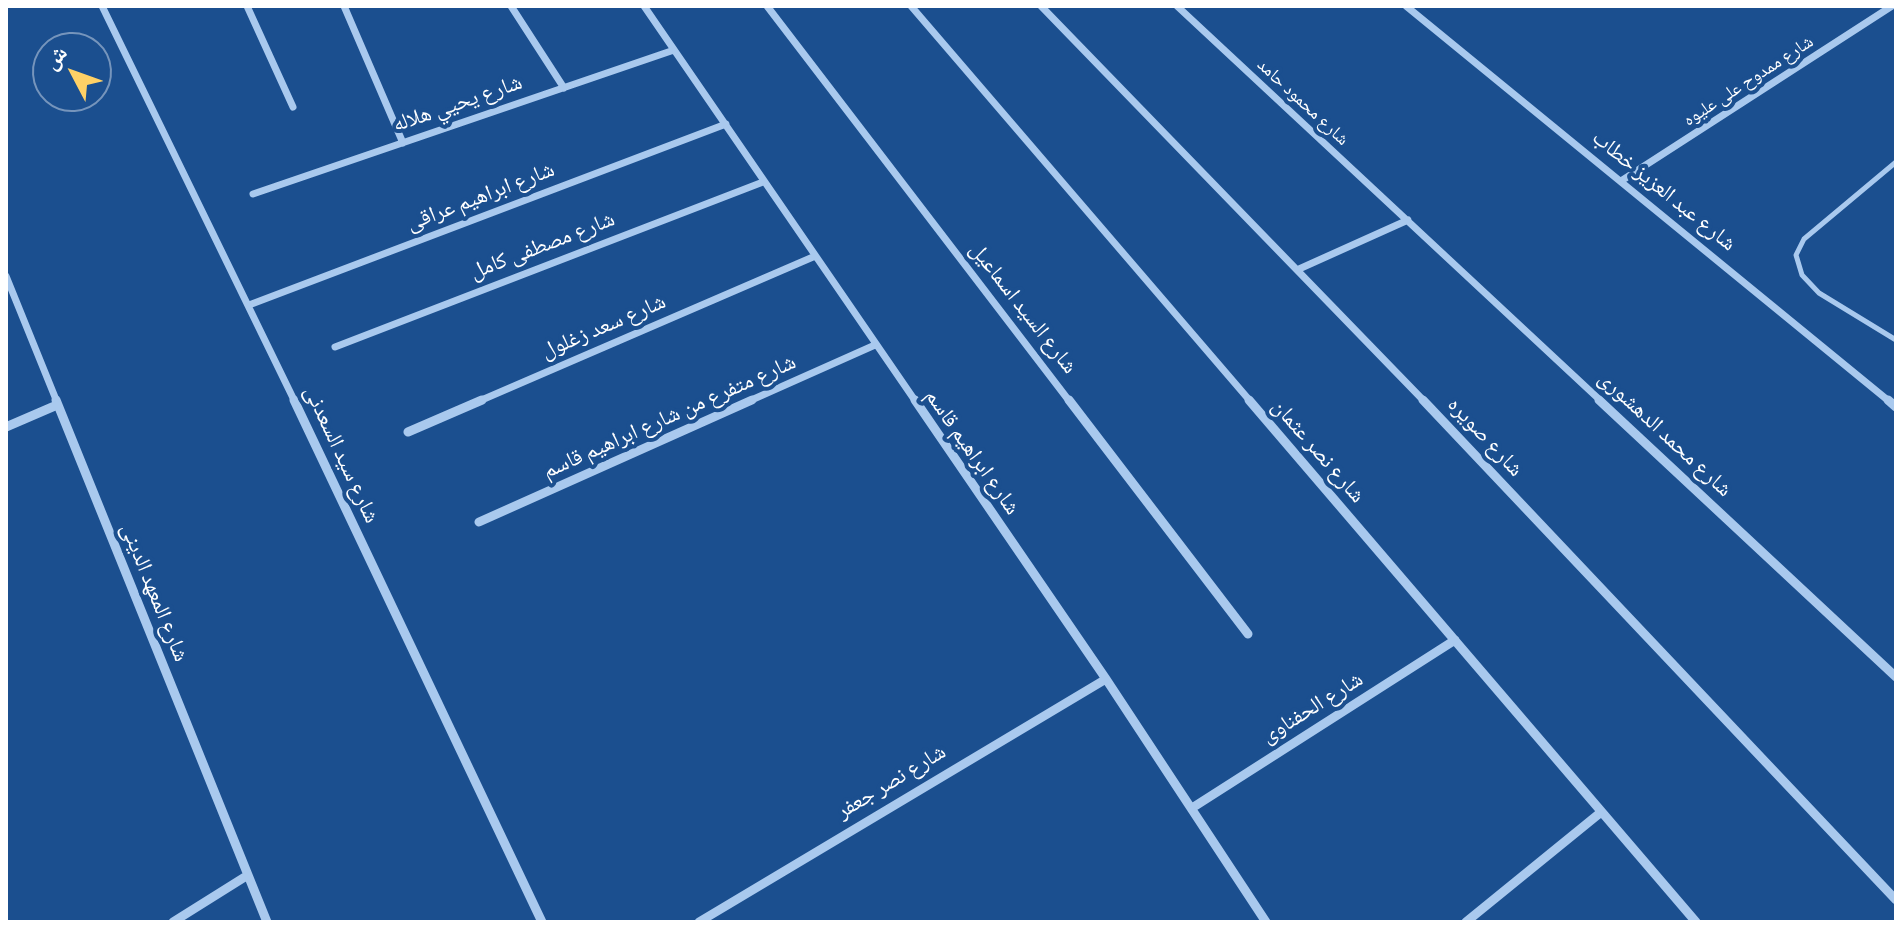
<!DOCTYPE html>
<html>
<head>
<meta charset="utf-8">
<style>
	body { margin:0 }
	#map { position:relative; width:1902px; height:928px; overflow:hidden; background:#1b4f8f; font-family:"Source Sans 3","Noto Naskh Arabic",sans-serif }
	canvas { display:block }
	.frame { position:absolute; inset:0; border:8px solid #fff; pointer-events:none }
	.north { position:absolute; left:32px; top:32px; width:80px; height:80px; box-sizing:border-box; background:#1b4f8f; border:2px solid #7695bc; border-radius:50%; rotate:311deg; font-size:22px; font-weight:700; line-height:32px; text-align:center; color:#fff }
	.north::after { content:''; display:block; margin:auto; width:28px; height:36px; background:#ffd166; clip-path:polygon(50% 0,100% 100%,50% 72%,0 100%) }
</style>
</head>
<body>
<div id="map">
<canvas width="1902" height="928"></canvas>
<div class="frame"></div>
<div class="north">ش</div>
</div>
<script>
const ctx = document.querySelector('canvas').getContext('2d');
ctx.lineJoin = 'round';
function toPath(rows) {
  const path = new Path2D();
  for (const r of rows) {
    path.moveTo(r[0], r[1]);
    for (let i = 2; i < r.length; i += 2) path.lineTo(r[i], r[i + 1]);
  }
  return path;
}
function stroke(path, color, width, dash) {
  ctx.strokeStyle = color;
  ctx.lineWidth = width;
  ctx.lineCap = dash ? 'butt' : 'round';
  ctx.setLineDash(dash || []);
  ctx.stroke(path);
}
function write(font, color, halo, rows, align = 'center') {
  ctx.font = font + ' "Source Sans 3","Noto Naskh Arabic",sans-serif';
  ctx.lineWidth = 8;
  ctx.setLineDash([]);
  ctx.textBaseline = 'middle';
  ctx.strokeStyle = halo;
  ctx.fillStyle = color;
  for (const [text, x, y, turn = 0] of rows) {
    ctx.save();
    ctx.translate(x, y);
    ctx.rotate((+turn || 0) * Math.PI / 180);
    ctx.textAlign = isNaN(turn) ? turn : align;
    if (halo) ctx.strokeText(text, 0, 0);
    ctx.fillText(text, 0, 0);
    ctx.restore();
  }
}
stroke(toPath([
	[1896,162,1804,239,1796,255,1802,275,1819,293,1896,340]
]), '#a9c9ee', 5);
stroke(toPath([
	[102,6,295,402],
	[247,6,293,107],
	[344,6,403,143],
	[511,6,564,88],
	[644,6,916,402],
	[767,6,1070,402],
	[911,6,1251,402],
	[1041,6,1425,402],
	[1177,6,1602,402],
	[1406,6,1890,402],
	[1621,181,1892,6],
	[253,194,674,50],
	[1299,269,1408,220],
	[6,276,57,402],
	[249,305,726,124],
	[335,347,763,182],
	[477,402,813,257],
	[747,402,875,345]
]), '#a9c9ee', 7);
stroke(toPath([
	[56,400,267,922],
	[294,400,542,922],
	[915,400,1106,679,1266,922],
	[1069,400,1248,634],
	[1249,400,1696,922],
	[1423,400,1896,900],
	[1599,400,1896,677],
	[1888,400,1896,407],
	[6,427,57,405],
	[408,432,482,400],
	[479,522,752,400],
	[1192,808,1455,640],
	[173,922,248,875],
	[699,922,1106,679],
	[1466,922,1600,813]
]), '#a9c9ee', 9);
write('18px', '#fff', '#1b4f8f', [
	["شارع ممدوح على عليوه",1749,82,-33],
	["شارع محمود حامد",1302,103,43]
]);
write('22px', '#fff', '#1b4f8f', [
	["شارع يحيي هلاله",458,105,-19],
	["شارع عبد العزيز خطاب",1663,192,39],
	["شارع ابراهيم عراقى",481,198,-21],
	["شارع مصطفى كامل",543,247,-21],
	["شارع السيد اسماعيل",1022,309,52],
	["شارع سعد زغلول",604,328,-23],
	["شارع متفرع من شارع ابراهيم قاسم",670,418,-24],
	["شارع محمد الدهشورى",1664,435,43],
	["شارع صويره",1484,438,47],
	["شارع نصر عثمان",1317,452,49],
	["شارع ابراهيم قاسم",971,453,55],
	["شارع سيد السعدنى",340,455,65],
	["شارع المعهد الدينى",153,593,68],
	["شارع الحفناوى",1313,709,-32],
	["شارع نصر جعفر",892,783,-31]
]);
</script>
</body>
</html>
